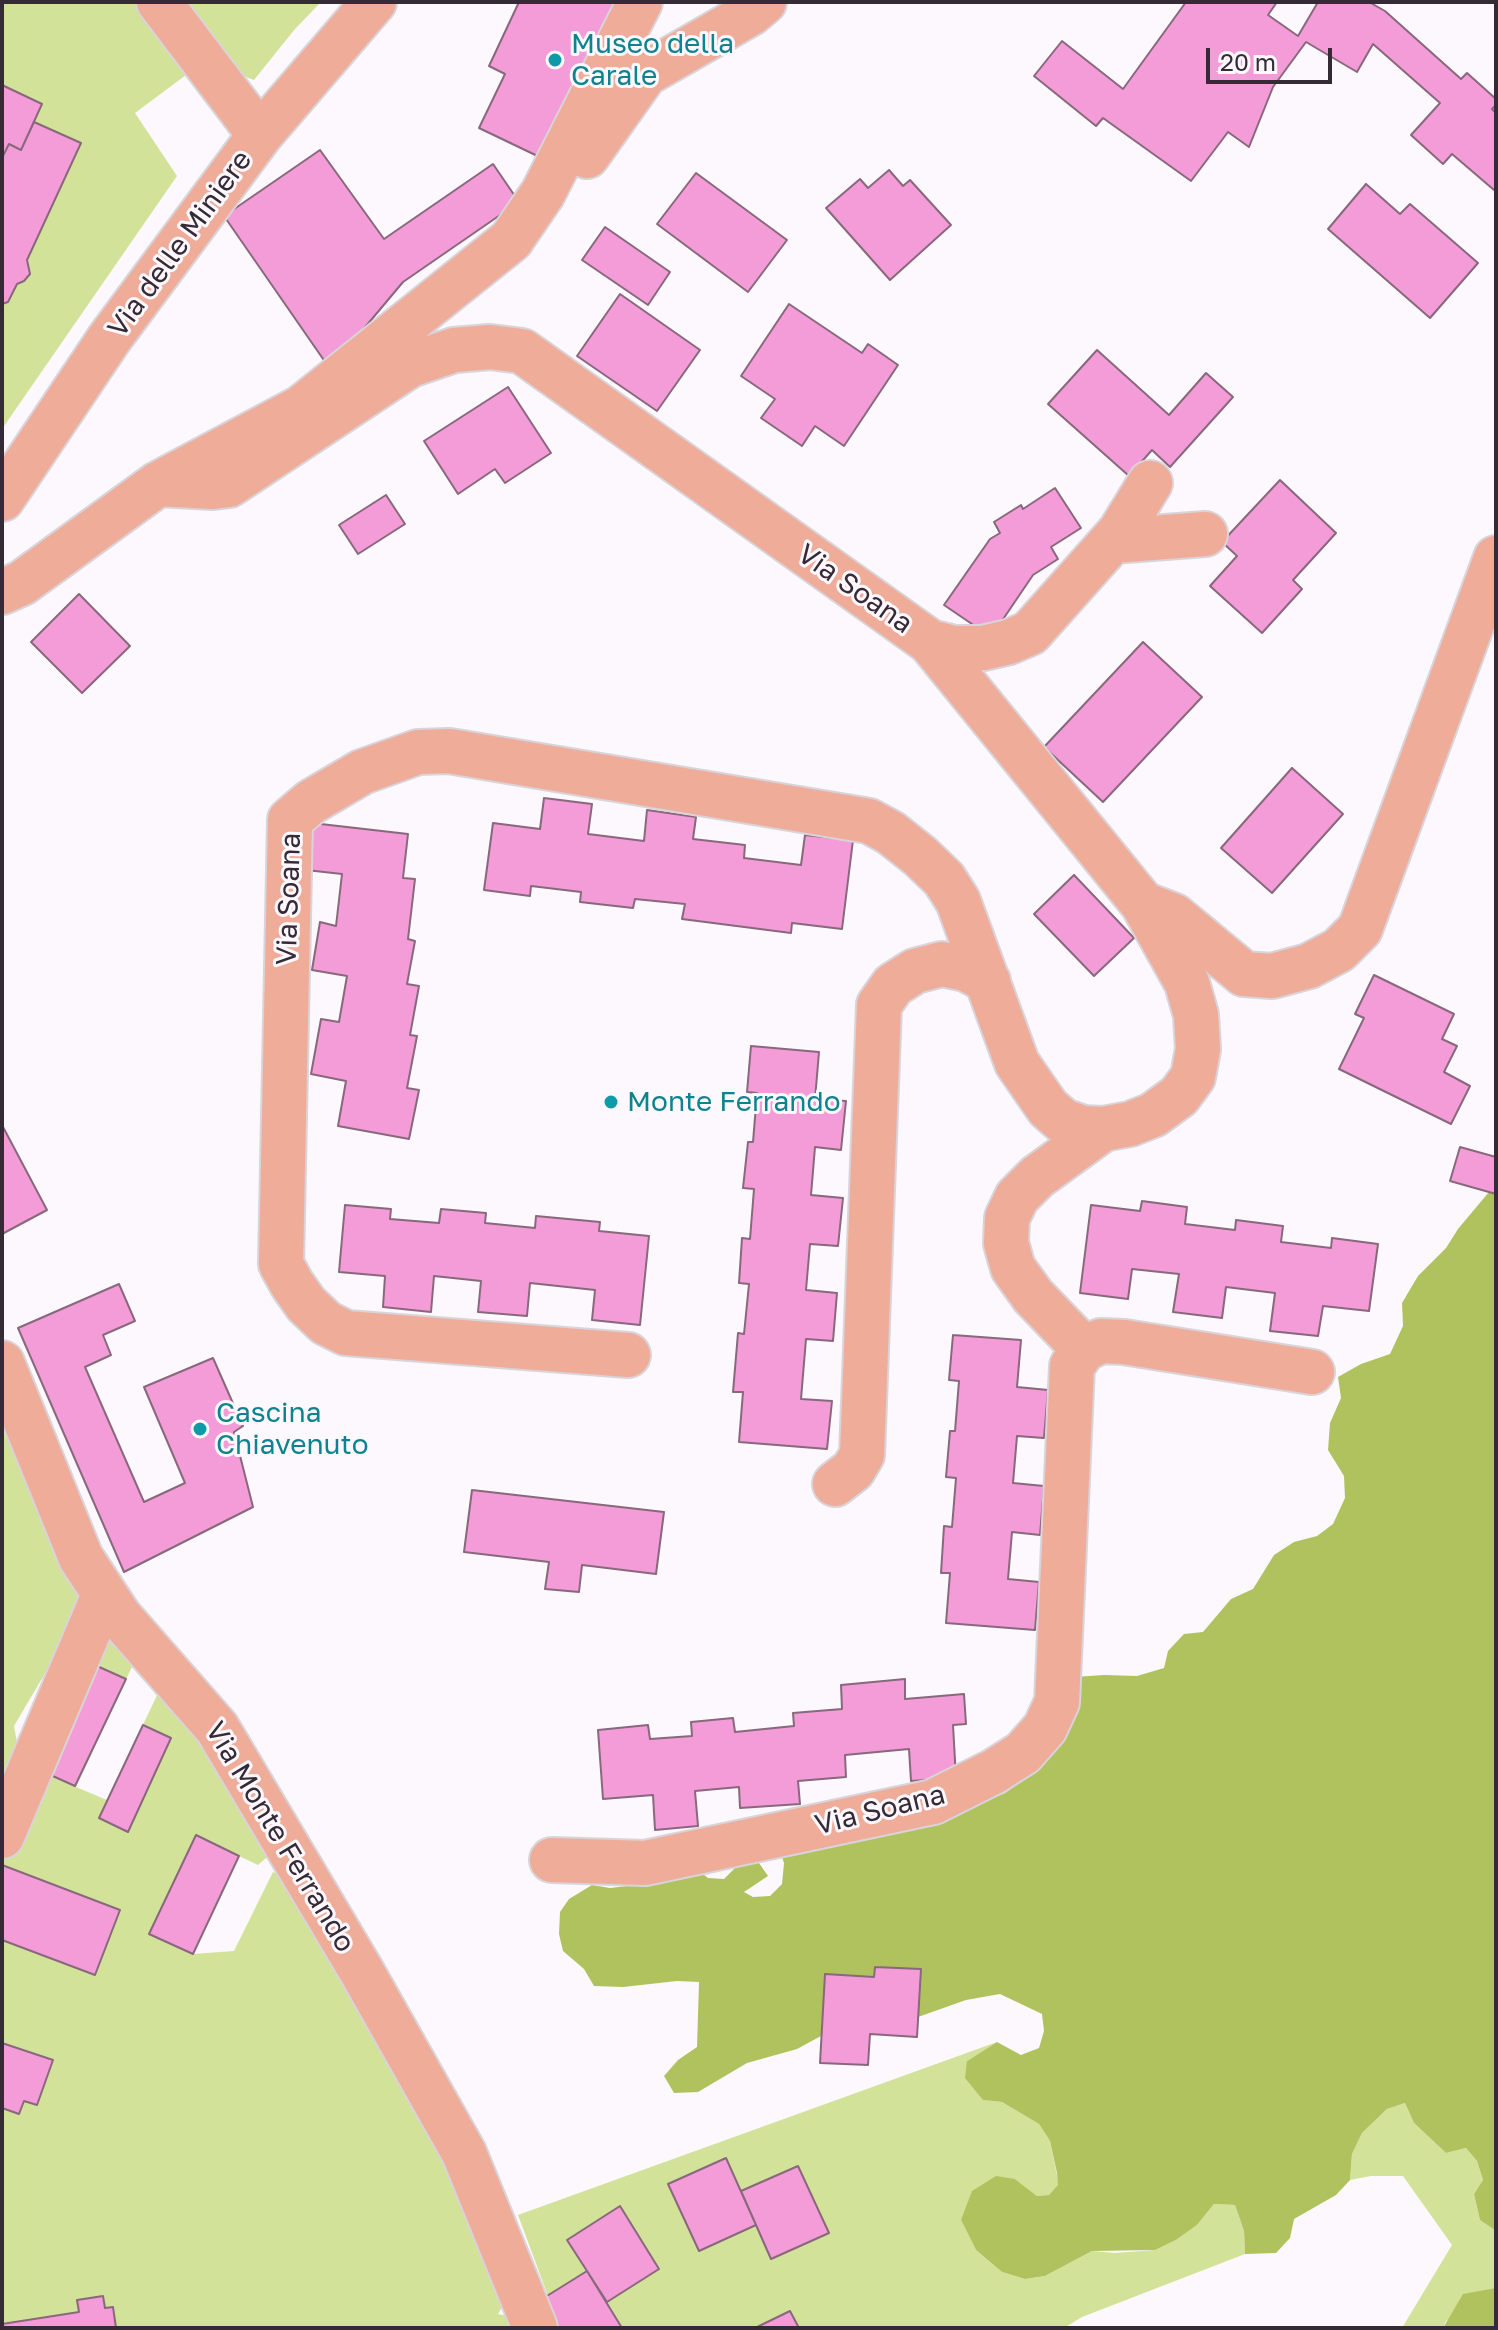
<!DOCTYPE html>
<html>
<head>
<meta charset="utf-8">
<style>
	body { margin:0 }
	#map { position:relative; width:1498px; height:2330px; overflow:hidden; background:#fdf8fe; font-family:"Golos Text",sans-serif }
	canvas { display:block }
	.frame { position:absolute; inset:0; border:4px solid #352b36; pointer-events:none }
	.scale { position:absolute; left:1206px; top:48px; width:126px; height:36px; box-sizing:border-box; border:4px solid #352b36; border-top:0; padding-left:10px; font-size:24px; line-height:28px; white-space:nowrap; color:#352b36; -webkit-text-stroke:6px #fdf8fe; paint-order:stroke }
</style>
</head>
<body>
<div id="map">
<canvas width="1498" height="2330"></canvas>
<div class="frame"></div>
<div class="scale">20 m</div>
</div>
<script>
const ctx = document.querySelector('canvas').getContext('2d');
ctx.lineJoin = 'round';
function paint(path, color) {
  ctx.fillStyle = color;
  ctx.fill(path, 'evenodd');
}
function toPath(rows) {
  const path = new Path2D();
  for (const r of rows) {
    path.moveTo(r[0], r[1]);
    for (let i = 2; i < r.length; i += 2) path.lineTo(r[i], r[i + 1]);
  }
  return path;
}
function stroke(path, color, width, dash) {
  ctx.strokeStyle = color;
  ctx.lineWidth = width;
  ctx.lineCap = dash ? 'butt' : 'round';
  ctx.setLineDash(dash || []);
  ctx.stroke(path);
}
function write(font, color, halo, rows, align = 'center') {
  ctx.font = font + ' "Golos Text",sans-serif';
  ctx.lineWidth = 6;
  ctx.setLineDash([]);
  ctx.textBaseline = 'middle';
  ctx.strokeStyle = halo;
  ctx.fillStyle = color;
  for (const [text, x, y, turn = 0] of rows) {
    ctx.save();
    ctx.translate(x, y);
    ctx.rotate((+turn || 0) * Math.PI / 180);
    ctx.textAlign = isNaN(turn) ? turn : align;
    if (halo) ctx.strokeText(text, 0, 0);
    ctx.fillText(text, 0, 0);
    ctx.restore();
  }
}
paint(toPath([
	[2,2,141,2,190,72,135,113,177,176,2,429],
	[189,2,321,2,295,29,254,80,238,74],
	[2,1429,86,1589,73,1626,14,1726,17,1742,2,1780],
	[116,1625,137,1656,76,1787,107,1800,161,1687,191,1723,273,1852,258,1865,239,1856,193,1954,234,1951,273,1872,293,1880,452,2159,506,2300,498,2314,514,2317,520,2328,2,2328,2,1864],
	[997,2042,967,2061,983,2100,1002,2102,1039,2124,1050,2141,1059,2185,1049,2195,1037,2196,1015,2179,961,2220,976,2250,1002,2272,1025,2279,1045,2276,1092,2251,1115,2253,1155,2250,1176,2240,1197,2225,1214,2204,1235,2205,1244,2231,1245,2254,1082,2317,1064,2328,549,2328,548,2296,518,2215],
	[1405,2103,1414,2123,1446,2153,1466,2148,1477,2161,1483,2180,1474,2194,1480,2220,1496,2231,1496,2288,1446,2321,1443,2328,1402,2328,1452,2245,1403,2176,1371,2176,1350,2180,1352,2154,1362,2133,1387,2109]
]), '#d3e299');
paint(toPath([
	[1489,1192,1496,1194,1496,2231,1480,2220,1474,2194,1483,2180,1477,2161,1466,2148,1446,2153,1414,2123,1405,2103,1387,2109,1362,2133,1352,2154,1350,2180,1336,2195,1294,2219,1290,2238,1276,2253,1245,2254,1244,2231,1235,2205,1214,2204,1197,2225,1176,2240,1155,2250,1092,2251,1045,2276,1025,2279,1002,2272,976,2250,961,2220,972,2191,996,2176,1015,2179,1037,2196,1049,2195,1058,2185,1057,2173,1050,2141,1039,2124,1002,2102,983,2100,965,2078,967,2061,997,2042,1021,2055,1039,2048,1044,2031,1042,2014,1000,1994,966,2000,918,2017,921,1969,875,1967,874,1977,825,1974,821,2036,797,2049,747,2063,698,2092,674,2093,664,2076,678,2060,697,2047,699,1982,677,1981,623,1987,594,1986,584,1969,563,1951,559,1934,560,1912,569,1899,592,1885,610,1888,635,1885,662,1871,691,1865,708,1878,724,1879,742,1861,759,1863,768,1876,744,1892,753,1897,770,1896,782,1884,784,1863,780,1852,939,1820,1005,1793,1029,1776,1060,1733,1074,1677,1104,1675,1137,1676,1164,1668,1168,1651,1184,1634,1203,1632,1231,1599,1253,1589,1274,1555,1294,1542,1317,1536,1333,1524,1345,1498,1344,1476,1328,1450,1330,1423,1341,1398,1338,1377,1361,1364,1390,1354,1403,1326,1402,1303,1418,1276,1446,1248,1458,1229],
	[1496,2288,1496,2328,1443,2328,1463,2294]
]), '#b0c25e');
const building = toPath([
	[519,2,626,2,550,162,479,128,505,74,489,66,519,2],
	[1186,2,1277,2,1268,15,1298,36,1318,2,1369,2,1385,11,1461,79,1467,73,1496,99,1496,105,1492,109,1496,113,1496,187,1494,190,1452,154,1443,164,1411,135,1440,103,1373,44,1357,72,1306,42,1273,87,1249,147,1228,132,1191,181,1103,118,1096,126,1034,76,1062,41,1123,89,1186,2],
	[2,85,42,104,21,150,9,144,2,158,2,85],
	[34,122,81,143,27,260,30,274,24,281,17,284,8,302,2,304,2,158,9,144,21,150,34,122],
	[320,150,384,239,493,164,519,202,403,282,330,369,224,216,320,150],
	[889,170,903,186,910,180,951,225,890,280,826,208,860,179,868,188,889,170],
	[696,173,787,240,748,292,657,224,696,173],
	[1366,184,1400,214,1410,204,1478,263,1430,318,1328,229,1366,184],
	[605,227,670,272,648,305,582,260,605,227],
	[620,294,700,350,657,411,577,356,620,294],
	[789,304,862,353,868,344,898,365,844,446,815,426,802,446,761,418,775,399,741,376,789,304],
	[1097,350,1169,415,1206,373,1233,397,1170,467,1152,450,1129,476,1048,404,1097,350],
	[508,387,551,453,505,483,495,469,458,494,424,441,508,387],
	[1280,480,1336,533,1293,580,1302,589,1262,633,1210,586,1237,556,1222,542,1280,480],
	[1055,488,1081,528,1051,547,1058,559,1033,575,991,637,944,605,990,539,1000,533,994,522,1021,505,1023,509,1055,488],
	[386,495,405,524,358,554,339,525,386,495],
	[79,594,130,646,82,693,31,642,79,594],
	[1143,642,1202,697,1103,802,1044,747,1143,642],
	[1292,768,1343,814,1272,893,1221,848,1292,768],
	[544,798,592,804,588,834,644,841,647,810,696,817,693,839,745,845,744,858,801,865,805,835,853,840,842,929,792,923,791,933,682,919,685,904,635,899,633,908,580,902,581,892,531,886,530,896,484,890,493,823,540,829,544,798],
	[312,823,408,834,403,878,415,879,408,939,415,941,407,984,419,986,410,1035,417,1036,407,1088,419,1090,409,1139,338,1126,346,1081,311,1074,321,1019,339,1022,347,976,312,970,320,922,336,926,342,874,306,870,312,823],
	[1074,875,1134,938,1094,976,1034,914,1074,875],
	[1374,975,1454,1014,1442,1039,1457,1046,1444,1072,1470,1086,1451,1124,1339,1069,1364,1018,1355,1014,1374,975],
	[751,1046,819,1052,815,1099,846,1101,841,1150,815,1147,811,1195,843,1198,838,1246,810,1244,806,1290,837,1293,833,1341,806,1339,801,1399,832,1401,827,1449,739,1442,743,1392,733,1392,738,1333,744,1334,749,1284,739,1283,742,1238,750,1239,754,1189,743,1188,748,1142,753,1142,757,1093,747,1092,751,1046],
	[2,1125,47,1210,2,1234,2,1125],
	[1460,1147,1496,1157,1496,1194,1450,1181,1460,1147],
	[1142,1201,1187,1207,1185,1224,1235,1230,1236,1220,1283,1226,1281,1242,1331,1248,1332,1238,1378,1244,1369,1311,1323,1306,1318,1336,1270,1331,1275,1293,1226,1287,1222,1318,1173,1312,1179,1274,1132,1269,1128,1299,1080,1293,1091,1205,1140,1211,1142,1201],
	[345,1205,391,1209,390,1219,439,1223,441,1209,486,1213,485,1223,535,1228,536,1216,600,1222,599,1231,649,1236,640,1325,592,1320,595,1290,530,1283,527,1316,478,1312,481,1281,434,1276,431,1312,383,1307,385,1276,339,1272,345,1205],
	[119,1284,135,1321,103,1335,111,1355,85,1367,144,1502,185,1483,144,1387,213,1358,243,1426,234,1432,253,1507,124,1572,18,1328,119,1284],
	[953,1335,1021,1340,1017,1387,1048,1390,1044,1438,1017,1436,1013,1483,1044,1486,1040,1535,1012,1532,1008,1579,1039,1582,1035,1630,946,1623,950,1573,941,1573,944,1526,952,1527,956,1478,946,1477,950,1431,955,1431,959,1381,949,1380,953,1335],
	[472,1490,664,1512,656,1574,582,1565,579,1592,545,1589,549,1562,464,1552,472,1490],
	[97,1666,126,1679,75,1786,46,1773,97,1666],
	[905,1679,905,1699,964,1694,966,1724,953,1725,956,1778,911,1781,909,1749,845,1755,846,1777,798,1781,800,1804,740,1808,739,1787,695,1791,698,1826,655,1830,653,1795,603,1799,598,1730,648,1725,650,1739,692,1736,691,1722,733,1718,735,1732,794,1726,793,1713,842,1709,841,1685,905,1679],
	[143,1725,171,1738,128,1832,99,1818,143,1725],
	[196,1835,239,1856,193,1954,149,1934,196,1835],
	[2,1865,120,1910,95,1975,2,1940,2,1865],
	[875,1967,921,1969,917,2037,870,2034,868,2065,820,2063,825,1974,874,1977,875,1967],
	[2,2043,53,2060,37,2105,24,2101,19,2114,2,2108,2,2043],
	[726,2158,756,2225,699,2251,668,2184,726,2158],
	[798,2166,829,2233,771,2259,741,2191,798,2166],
	[620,2206,659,2269,607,2302,567,2240,620,2206],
	[587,2271,622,2328,549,2328,534,2304,587,2271],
	[103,2296,105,2308,113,2307,116,2328,2,2328,2,2324,79,2312,77,2300,103,2296],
	[790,2311,799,2328,755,2328,790,2311]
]);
paint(building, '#f49cd7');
stroke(building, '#88687c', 2);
const minor = toPath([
	[159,2,260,135],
	[587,156,645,74,751,13,764,2],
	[158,484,213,487,229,485,410,365,454,350,490,347,522,351,930,642,954,648,983,648,1009,642,1030,633,1120,532,1150,483],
	[2,499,109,339,260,135,374,2],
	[1112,541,1205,534],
	[2,592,22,583,158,484,301,408,511,240,543,193,640,2],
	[1143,904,1174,916,1244,974,1272,976,1309,966,1339,950,1360,929,1496,558],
	[1084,1349,1033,1296,1013,1268,1006,1243,1007,1218,1017,1197,1037,1177,1103,1129],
	[628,1355,346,1333,326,1323,306,1304,292,1284,281,1264,290,820,311,802,362,772,418,752,449,751,869,821,891,833,920,856,944,879,958,901,1017,1063,1048,1108,1063,1121,1083,1128,1103,1129,1130,1124,1153,1115,1179,1096,1193,1077,1198,1049,1196,1015,1187,983,1143,904,930,642],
	[2,1363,81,1558,119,1616,217,1728,362,1972,464,2153,535,2328],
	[835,1484,853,1470,862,1455,879,1005,893,985,915,971,942,964,966,969,988,981],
	[2,1836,104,1595],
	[552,1860,645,1863,933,1802,993,1772,1023,1753,1045,1728,1057,1702,1072,1366,1084,1349,1101,1341,1124,1342,1312,1372]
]);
stroke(minor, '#d9d3da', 48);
stroke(minor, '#efac98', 44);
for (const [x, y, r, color] of [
	[555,60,8,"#0f9aa8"],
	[611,1102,8,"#0f9aa8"],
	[200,1429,8,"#0f9aa8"]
]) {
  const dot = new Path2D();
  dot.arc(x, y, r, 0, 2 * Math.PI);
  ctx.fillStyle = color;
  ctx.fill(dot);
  stroke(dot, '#fdf8fe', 3);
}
write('28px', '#0d838f', '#fdf8fe', [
	["Museo della",571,44],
	["Carale",571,76],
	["Monte Ferrando",627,1102],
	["Cascina",216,1413],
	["Chiavenuto",216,1445]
], 'left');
write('28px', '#352b36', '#fdf8fe', [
	["Via delle Miniere",180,244,-54],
	["Via Soana",855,589,35],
	["Via Soana",289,899,-88],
	["Via Soana",880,1810,-14],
	["Via Monte Ferrando",280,1837,59]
]);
</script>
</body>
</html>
